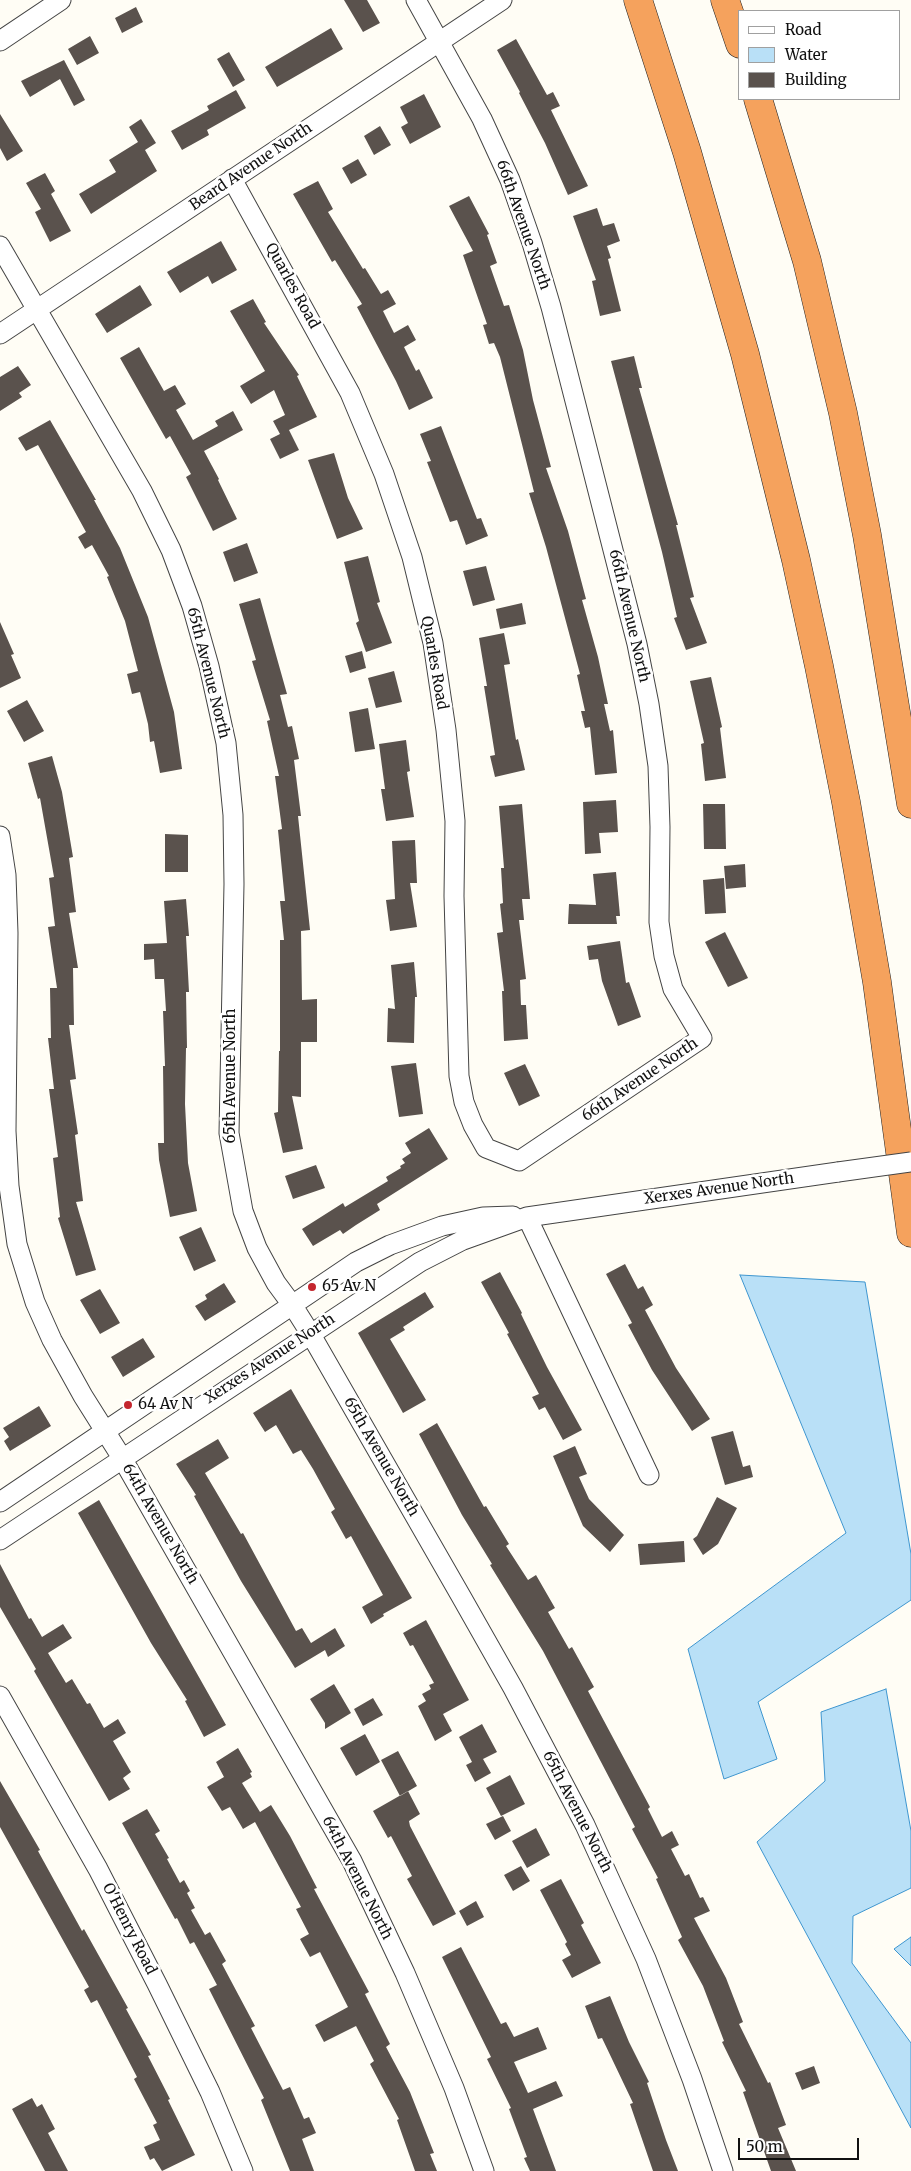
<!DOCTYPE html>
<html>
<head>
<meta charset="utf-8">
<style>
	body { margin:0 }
	#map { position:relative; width:911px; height:2171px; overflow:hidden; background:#fffdf5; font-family:Merriweather,serif }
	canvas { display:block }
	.legend { position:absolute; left:738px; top:10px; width:162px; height:90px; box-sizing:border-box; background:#fff; border:1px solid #a0a0a0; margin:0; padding:6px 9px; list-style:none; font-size:15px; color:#111 }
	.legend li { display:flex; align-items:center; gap:10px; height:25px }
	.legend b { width:25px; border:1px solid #a0a0a0 }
	.scale { position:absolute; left:738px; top:2138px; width:121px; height:22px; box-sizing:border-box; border:2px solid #111; border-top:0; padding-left:6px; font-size:15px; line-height:18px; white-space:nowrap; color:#111; -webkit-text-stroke:4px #fff; paint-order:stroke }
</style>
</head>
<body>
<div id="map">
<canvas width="911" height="2171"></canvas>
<ul class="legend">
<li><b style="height:6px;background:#fff"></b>Road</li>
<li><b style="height:14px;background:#b9e0f7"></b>Water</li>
<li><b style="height:14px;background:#5a524d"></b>Building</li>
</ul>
<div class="scale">50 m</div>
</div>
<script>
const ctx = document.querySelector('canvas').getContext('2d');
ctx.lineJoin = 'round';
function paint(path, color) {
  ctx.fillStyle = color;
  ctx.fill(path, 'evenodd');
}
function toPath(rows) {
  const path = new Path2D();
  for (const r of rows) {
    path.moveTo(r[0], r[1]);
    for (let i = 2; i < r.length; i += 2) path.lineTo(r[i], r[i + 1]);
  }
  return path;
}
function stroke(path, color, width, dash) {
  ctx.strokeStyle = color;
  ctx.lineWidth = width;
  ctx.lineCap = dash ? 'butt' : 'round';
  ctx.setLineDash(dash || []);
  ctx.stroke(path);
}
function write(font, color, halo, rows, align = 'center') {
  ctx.font = font + ' Merriweather,serif';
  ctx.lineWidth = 5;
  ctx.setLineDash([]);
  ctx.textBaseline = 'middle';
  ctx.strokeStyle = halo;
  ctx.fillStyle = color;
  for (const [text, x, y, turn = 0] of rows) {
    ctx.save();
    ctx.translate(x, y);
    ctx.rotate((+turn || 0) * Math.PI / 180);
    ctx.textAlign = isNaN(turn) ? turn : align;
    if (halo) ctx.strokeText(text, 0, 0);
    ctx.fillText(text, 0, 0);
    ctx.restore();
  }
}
const water = toPath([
	[740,1275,865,1282,911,1554,911,1600,758,1702,777,1759,724,1779,688,1649,846,1533,740,1275],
	[886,1689,911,1831,911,1888,853,1916,852,1963,911,2043,911,2128,757,1842,825,1781,821,1712,886,1689],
	[911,1937,911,1966,894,1949,911,1937]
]);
paint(water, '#b9e0f7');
stroke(water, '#3f96cf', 1);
paint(toPath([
	[344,0,367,0,380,23,363,32],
	[136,7,143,22,122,33,115,18],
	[331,28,343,49,277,87,265,67],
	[90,36,99,53,77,65,68,49],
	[516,39,547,95,553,92,560,106,551,110,588,186,568,195,545,143,519,93,520,92,497,50],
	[229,52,245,80,233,87,217,59],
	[64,60,85,100,74,106,60,79,30,97,21,81],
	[236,90,246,108,207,130,209,135,182,150,171,131,209,110,207,106],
	[424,94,441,127,410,144,401,127,408,123,400,107],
	[0,114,23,151,7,161,0,148],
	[141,119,156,143,145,150,157,171,91,214,79,194,116,172,109,160,138,142,129,127],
	[380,126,391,145,374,155,364,136],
	[358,159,367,175,351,184,342,168],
	[45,173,55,191,51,194,71,231,50,242,35,212,41,209,26,183],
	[318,181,333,209,328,212,363,269,365,268,381,294,388,290,396,304,383,311,394,333,408,325,416,340,404,347,416,371,419,369,433,398,409,410,396,381,357,307,362,304,335,260,332,262,293,194],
	[469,196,489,234,487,235,497,263,490,266,504,306,509,305,523,350,533,400,551,467,546,468,568,531,586,599,582,600,598,657,608,704,604,704,610,731,613,730,617,773,595,775,590,727,585,728,581,711,585,711,577,675,580,674,546,547,529,493,534,492,500,357,494,343,489,344,483,325,487,324,463,255,473,251,449,206],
	[597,208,603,226,614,223,620,241,607,246,611,258,608,259,621,311,600,316,592,281,596,280,573,216],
	[221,241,237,270,212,284,208,276,180,293,167,272],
	[140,285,152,305,107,333,95,314],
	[253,299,266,322,264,323,299,375,297,376,317,417,289,430,299,450,280,459,270,439,280,434,273,421,285,415,274,390,251,404,240,386,265,371,230,311],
	[139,347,164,391,175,385,186,404,176,410,193,440,218,426,215,421,233,411,243,430,204,451,219,479,218,480,237,519,213,531,186,477,191,474,170,436,166,439,120,358],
	[634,356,642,388,639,388,678,525,676,525,694,597,690,598,707,643,686,650,674,618,677,617,662,552,611,361],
	[18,366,31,385,19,393,22,397,0,411,0,377],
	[50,420,96,500,94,500,120,548,148,617,174,712,182,769,160,773,154,741,150,742,148,724,140,692,132,694,127,674,138,671,125,621,107,577,109,576,92,545,85,549,78,537,86,532,38,445,26,451,18,438],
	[441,426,477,519,481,518,488,536,466,545,457,520,450,522,427,462,431,461,420,434],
	[334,453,348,498,363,529,337,539,308,460],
	[247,543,258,573,234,582,223,552],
	[368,556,380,602,377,603,392,643,366,652,356,623,359,621,344,562],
	[486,566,495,600,473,606,463,571],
	[260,598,287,694,280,695,288,727,292,726,299,759,294,760,301,816,298,816,310,930,301,931,302,1000,317,999,317,1042,301,1042,301,1097,292,1096,303,1149,283,1153,274,1113,278,1112,279,1051,280,1051,280,940,284,940,280,901,285,901,278,830,282,829,275,776,279,776,267,721,270,720,252,661,256,660,239,604],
	[522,603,526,624,500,629,496,609],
	[0,622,14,654,11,655,21,678,0,688],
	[504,633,510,664,504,665,516,740,518,739,525,770,495,777,490,756,495,755,484,686,487,686,479,638],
	[362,651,366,668,350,673,345,656],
	[394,671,402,702,376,708,368,678],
	[711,677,722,727,720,728,726,778,705,781,701,744,704,743,690,681],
	[27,700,44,731,24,742,7,711],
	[368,708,375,749,355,752,349,712],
	[406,740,410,771,407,772,414,817,386,821,381,789,385,789,379,744],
	[52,756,62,792,73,857,69,858,76,912,69,913,78,968,73,968,74,1025,69,1025,76,1079,70,1080,78,1134,75,1135,83,1201,76,1202,96,1270,76,1276,58,1218,60,1217,53,1158,58,1157,49,1089,54,1089,48,1038,51,1038,50,988,57,988,48,927,55,926,49,878,54,877,40,798,38,799,28,763],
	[616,800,618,832,599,833,601,853,585,854,583,802],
	[522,804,530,899,522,899,524,920,519,920,526,979,520,980,521,1005,526,1005,528,1039,504,1041,502,991,504,991,497,933,503,932,500,904,503,903,501,868,504,868,499,806],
	[703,804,725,804,726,849,704,849],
	[165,834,188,835,188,872,165,872],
	[415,840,417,883,410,883,417,927,390,931,386,900,395,899,392,841],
	[745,864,746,887,726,889,724,866],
	[616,872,620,916,616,916,617,924,568,924,569,904,596,905,593,874],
	[724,878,726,913,705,914,703,880],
	[186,899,189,936,186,936,189,992,186,992,187,1048,186,1048,185,1104,188,1163,197,1211,170,1217,159,1160,158,1143,164,1143,163,1066,165,1066,163,1011,166,1011,164,979,155,979,154,959,144,960,144,944,167,943,164,901],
	[725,932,748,978,728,987,705,942],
	[620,941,626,983,629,982,641,1017,618,1026,602,981,598,959,589,960,587,946],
	[414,962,417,997,415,997,414,1043,387,1042,388,1008,395,1009,391,965],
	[416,1063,423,1114,399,1117,391,1066],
	[525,1064,540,1096,519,1106,504,1073],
	[429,1128,448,1159,377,1204,380,1210,356,1225,343,1234,340,1230,313,1246,302,1229,343,1203,345,1207,388,1181,386,1177,401,1168,400,1166,405,1163,402,1159,411,1153,405,1143],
	[316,1165,325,1188,293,1199,285,1176],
	[201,1227,216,1261,194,1271,179,1237],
	[625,1264,638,1289,643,1286,653,1305,645,1310,676,1368,710,1419,692,1431,652,1370,628,1325,632,1323,606,1274],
	[500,1272,522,1313,521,1314,547,1367,582,1430,563,1440,545,1407,539,1410,532,1397,539,1394,507,1334,509,1333,481,1282],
	[224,1283,236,1302,205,1321,195,1306,207,1299,205,1295],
	[100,1289,120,1323,100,1334,80,1300],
	[425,1292,434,1307,403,1327,405,1330,390,1339,426,1400,403,1413,358,1333],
	[143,1338,155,1357,123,1377,111,1357],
	[291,1389,412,1598,383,1614,384,1616,371,1624,362,1607,383,1595,351,1536,346,1539,331,1512,335,1509,313,1469,301,1450,293,1454,276,1425,265,1432,253,1413],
	[39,1406,51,1426,10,1451,4,1441,9,1437,3,1428],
	[437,1423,484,1507,486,1506,509,1544,506,1546,528,1580,536,1575,555,1608,548,1612,569,1649,572,1647,594,1687,588,1691,650,1807,648,1809,662,1837,672,1831,679,1845,671,1849,685,1876,689,1874,700,1898,703,1897,710,1911,694,1918,726,1978,743,2022,739,2024,768,2083,770,2082,786,2125,778,2128,796,2171,771,2171,743,2092,746,2091,722,2042,724,2041,703,1986,678,1940,682,1937,656,1879,658,1878,632,1829,635,1827,543,1651,490,1565,492,1564,462,1515,419,1434],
	[733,1431,743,1467,750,1465,753,1477,725,1485,711,1437],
	[218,1439,229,1458,205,1473,241,1534,243,1533,296,1631,302,1628,311,1643,335,1628,345,1646,328,1657,325,1650,295,1668,241,1581,194,1496,196,1495,176,1464],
	[575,1446,587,1474,579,1477,589,1499,624,1535,610,1552,583,1526,553,1456],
	[717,1497,737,1508,718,1544,703,1555,693,1539,697,1536],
	[99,1500,226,1725,204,1737,185,1701,187,1700,151,1643,78,1513],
	[684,1541,685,1562,640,1565,638,1544],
	[0,1564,29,1619,31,1618,42,1637,63,1624,72,1638,48,1653,66,1683,72,1679,87,1704,90,1703,104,1728,118,1719,126,1733,113,1741,131,1772,123,1778,130,1789,109,1801,34,1671,36,1669,0,1607],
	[426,1620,469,1700,443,1714,452,1731,435,1741,418,1706,426,1701,422,1694,431,1689,429,1685,434,1683,413,1645,410,1646,403,1633],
	[334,1684,351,1713,325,1729,325,1723,310,1699],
	[373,1698,383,1715,363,1726,354,1709],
	[482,1724,497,1752,483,1759,491,1773,475,1782,466,1765,472,1762,459,1737],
	[365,1734,380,1762,356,1776,340,1748],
	[238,1748,252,1772,250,1773,252,1777,242,1783,260,1812,271,1805,290,1836,317,1888,314,1889,369,1992,365,1994,390,2044,386,2047,410,2092,434,2153,430,2154,437,2171,415,2171,397,2120,399,2119,370,2064,374,2061,356,2026,324,2042,315,2025,348,2007,320,1952,310,1957,300,1939,309,1934,296,1909,301,1907,255,1822,243,1829,230,1807,222,1811,207,1787,224,1777,216,1762],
	[398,1751,417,1786,400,1796,381,1760],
	[510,1775,525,1804,501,1816,486,1788],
	[0,1781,40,1850,38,1851,82,1931,84,1929,128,2008,126,2009,151,2055,148,2056,170,2099,168,2100,195,2155,162,2171,154,2158,150,2160,144,2147,160,2140,153,2125,157,2123,134,2079,137,2077,97,2000,91,2003,84,1990,89,1987,0,1827],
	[408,1791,420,1814,409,1821,410,1826,456,1914,433,1926,407,1879,412,1876,391,1836,388,1838,373,1811],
	[147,1809,160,1831,155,1834,169,1858,167,1859,180,1883,184,1880,190,1891,187,1893,195,1908,191,1910,205,1935,210,1932,226,1961,222,1964,255,2026,251,2028,283,2090,290,2087,304,2119,309,2117,316,2133,302,2139,314,2171,290,2171,261,2100,264,2098,209,1989,217,1985,194,1942,190,1944,177,1918,175,1919,122,1823],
	[503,1816,511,1831,495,1840,486,1824],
	[536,1828,550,1855,527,1868,512,1841],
	[521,1866,530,1881,513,1891,504,1875],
	[561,1879,584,1923,581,1925,601,1963,572,1978,562,1960,571,1955,565,1944,567,1942,540,1890],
	[476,1901,484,1917,467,1926,459,1911],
	[461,1947,501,2024,506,2022,514,2037,538,2027,547,2049,514,2062,528,2093,556,2081,563,2096,533,2109,556,2171,530,2171,524,2158,527,2157,509,2109,511,2108,487,2059,491,2057,442,1957],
	[610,1996,629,2042,649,2082,647,2083,666,2140,678,2171,653,2171,630,2104,633,2103,602,2038,598,2039,585,2006],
	[814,2066,820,2083,802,2090,795,2073],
	[32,2098,37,2107,42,2104,55,2129,48,2133,68,2171,45,2171,12,2109]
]), '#5a524d');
const minor = toPath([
	[0,41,61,0],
	[232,179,350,393,384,474,412,557,433,643,446,730,455,821,454,896,459,1076,464,1102,473,1125,486,1148,519,1161,702,1038,673,989,664,956,659,922,660,827,658,766,649,704,637,644,551,307,532,243,510,180,482,119,416,0],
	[0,246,142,491,171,550,192,606,209,666,226,743,233,815,234,884,229,1133,243,1211,257,1248,276,1283,293,1306,310,1333,462,1598,513,1688,585,1825,646,1959,692,2079,723,2171],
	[0,334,502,0],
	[0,836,6,875,8,933,6,1131,9,1186,17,1244,35,1302,52,1340,83,1396,122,1458,352,1861,405,1973,454,2088,484,2171],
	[527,1217,649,1475],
	[0,1502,356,1262,390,1245,442,1226,483,1217,513,1216],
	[0,1540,420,1262,463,1240,527,1217,838,1172],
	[0,1696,98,1869,157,1984,210,2092,243,2171]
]);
const highway = toPath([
	[638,0,687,152,745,354,796,560,819,666,846,802,877,982,911,1233],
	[725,0,740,44],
	[758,99,807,261,843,413,867,535,911,804]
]);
stroke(minor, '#444', 21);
stroke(highway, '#222', 29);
stroke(minor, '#fff', 19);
stroke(highway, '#f5a25d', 28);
const minorBridge = toPath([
	[838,1172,911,1162]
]);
stroke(minorBridge, '#444', 21, []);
stroke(minorBridge, '#fff', 19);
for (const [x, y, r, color] of [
	[312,1287,5,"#c4262e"],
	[128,1405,5,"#c4262e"]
]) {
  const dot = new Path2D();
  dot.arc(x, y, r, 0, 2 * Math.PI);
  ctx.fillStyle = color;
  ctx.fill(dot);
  stroke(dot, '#fff', 2);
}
write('15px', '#111', '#fff', [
	["Beard Avenue North",251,167,-34],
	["66th Avenue North",523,225,71],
	["Quarles Road",292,286,61],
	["66th Avenue North",629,616,77],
	["Quarles Road",434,663,80],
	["65th Avenue North",208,673,76],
	["65th Avenue North",231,1076,-90],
	["66th Avenue North",640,1080,-34],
	["Xerxes Avenue North",719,1189,-8],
	["Xerxes Avenue North",270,1359,-33],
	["65th Avenue North",381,1457,60],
	["64th Avenue North",160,1524,60],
	["65th Avenue North",577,1812,63],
	["64th Avenue North",357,1878,63],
	["O'Henry Road",129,1929,63]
]);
write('15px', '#111', '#fff', [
	["65 Av N",322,1287],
	["64 Av N",138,1405]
], 'left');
</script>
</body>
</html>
